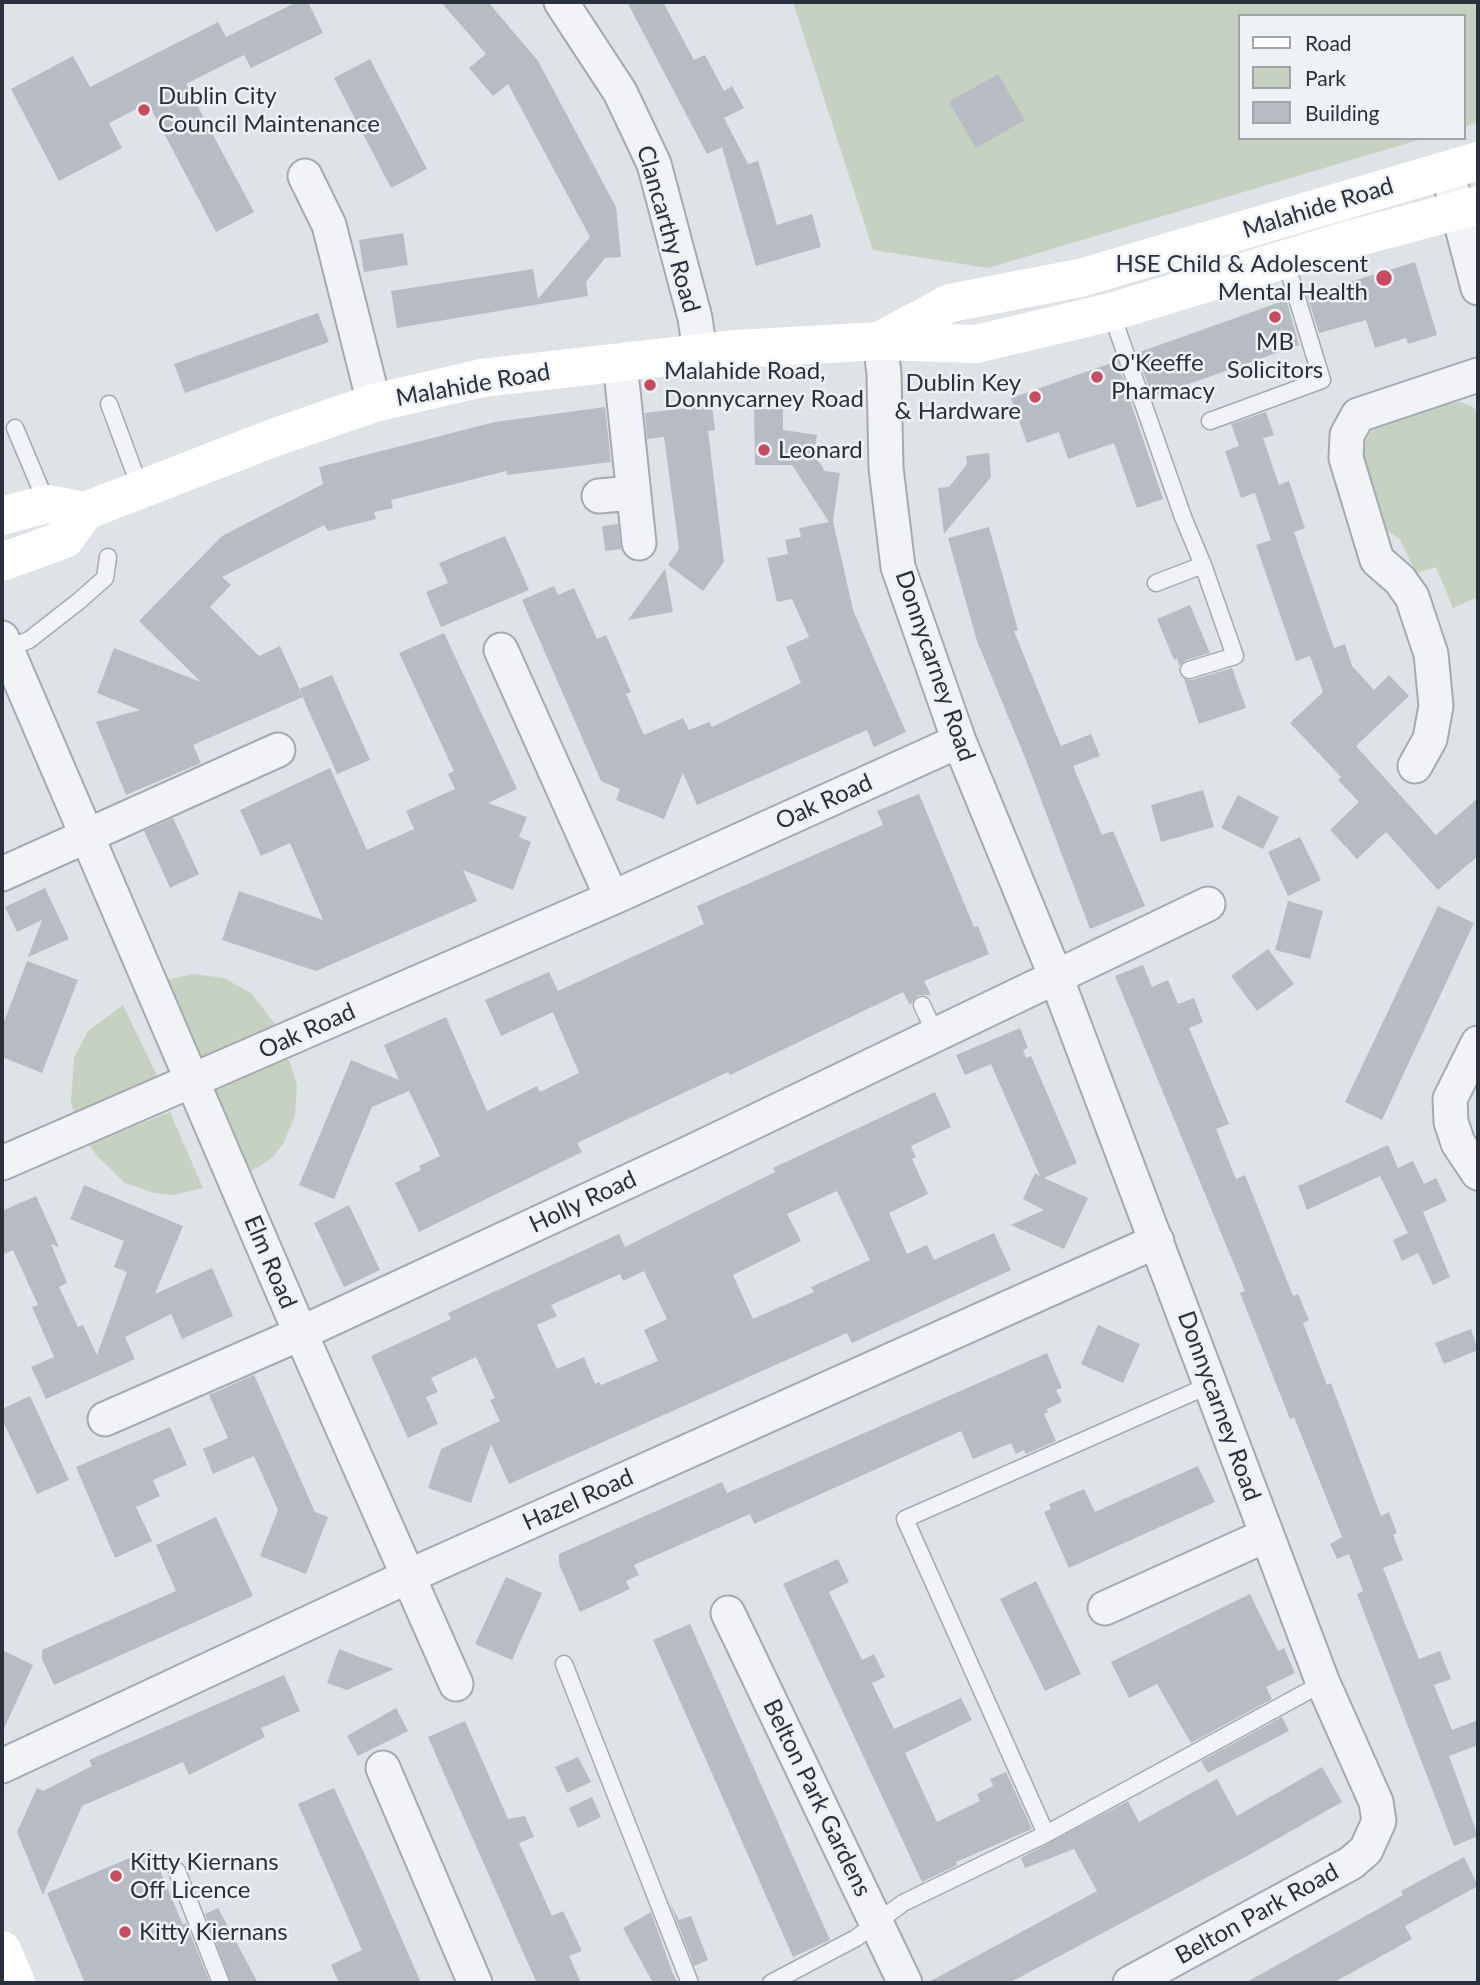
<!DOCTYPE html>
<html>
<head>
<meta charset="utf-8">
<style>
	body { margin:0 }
	#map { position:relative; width:1480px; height:1985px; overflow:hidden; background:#dfe3e8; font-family:Lato,sans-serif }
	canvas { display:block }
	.frame { position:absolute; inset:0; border:4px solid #29313e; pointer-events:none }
	.legend { position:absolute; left:1238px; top:14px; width:228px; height:126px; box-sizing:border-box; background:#eff2f5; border:2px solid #a0a5ac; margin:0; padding:9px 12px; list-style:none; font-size:21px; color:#29313e }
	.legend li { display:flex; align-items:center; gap:14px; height:35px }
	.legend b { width:35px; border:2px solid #a0a5ac }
</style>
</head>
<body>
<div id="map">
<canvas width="1480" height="1985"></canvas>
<div class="frame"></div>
<ul class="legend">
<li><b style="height:9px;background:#fff"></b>Road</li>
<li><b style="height:19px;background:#c5d1c1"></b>Park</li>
<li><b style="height:19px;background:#b7bcc4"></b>Building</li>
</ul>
</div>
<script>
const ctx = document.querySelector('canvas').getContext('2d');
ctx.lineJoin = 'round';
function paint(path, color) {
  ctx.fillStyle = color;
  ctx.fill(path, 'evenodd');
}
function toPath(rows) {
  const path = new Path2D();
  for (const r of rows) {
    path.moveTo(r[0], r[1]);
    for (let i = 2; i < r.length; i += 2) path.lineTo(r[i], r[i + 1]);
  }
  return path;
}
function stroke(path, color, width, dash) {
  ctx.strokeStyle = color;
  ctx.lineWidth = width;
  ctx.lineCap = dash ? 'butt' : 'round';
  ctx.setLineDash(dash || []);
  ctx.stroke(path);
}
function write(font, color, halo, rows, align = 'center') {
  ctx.font = font + ' Lato,sans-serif';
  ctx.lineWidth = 5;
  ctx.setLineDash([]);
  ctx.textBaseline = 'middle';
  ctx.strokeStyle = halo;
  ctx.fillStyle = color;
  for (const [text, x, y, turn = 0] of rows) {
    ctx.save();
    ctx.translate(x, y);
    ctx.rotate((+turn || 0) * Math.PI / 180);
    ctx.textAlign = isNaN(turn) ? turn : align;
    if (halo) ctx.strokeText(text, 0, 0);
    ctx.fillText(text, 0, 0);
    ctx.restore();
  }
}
paint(toPath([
	[793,2,1478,2,1478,122,1464,127,1464,16,1240,16,1240,138,1425,138,988,268,873,250],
	[1448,397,1449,404,1460,402,1473,407,1478,413,1478,597,1453,608,1436,567,1416,573,1400,539,1384,529,1360,450,1374,426],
	[193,974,224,978,251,993,278,1028,200,1060,163,981],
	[123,1005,159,1080,75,1117,71,1103,74,1057,88,1031],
	[287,1055,297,1084,295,1116,283,1144,272,1158,247,1174,210,1091],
	[170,1112,203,1188,173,1195,154,1193,125,1183,96,1155,89,1144]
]), '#c5d1c1');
paint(toPath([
	[297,2,308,2,323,33,251,68,244,55,186,84,254,212,216,232,148,103,109,123,122,148,59,181,11,89,73,56,90,87,218,22,226,37],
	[441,2,488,2,538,61,616,207,621,257,605,258,586,282,588,296,397,328,391,291,533,269,538,299,590,237,508,84,493,96,469,68,486,54],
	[627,2,663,2,694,60,705,55,724,91,732,86,744,108,724,118,748,164,758,161,777,225,812,214,821,247,756,266,722,147,707,154],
	[370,59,427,169,391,188,334,78],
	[998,74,1025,120,976,148,949,102],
	[403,233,408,265,364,272,359,240],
	[1415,262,1437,335,1408,344,1406,338,1375,348,1366,320,1319,333,1307,295],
	[1283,301,1287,302,1299,345,1152,397,1137,353],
	[318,313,329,342,185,393,174,364],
	[1117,361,1163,499,1137,508,1114,443,1068,459,1059,432,1027,443,1011,398],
	[712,405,715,430,708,431,724,562,703,591,668,565,679,549,664,437,647,439,645,413],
	[605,407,611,462,507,475,506,471,391,500,393,508,374,512,376,519,328,531,324,525,222,577,231,585,210,607,259,656,280,646,303,697,193,745,201,763,126,795,96,722,140,710,97,693,114,648,201,682,139,621,222,536,323,484,319,467,495,422],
	[754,409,783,409,783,430,817,435,814,454,825,471,840,473,833,521,853,610,906,732,874,747,867,730,697,805,683,773,664,819,616,800,620,789,601,781,522,600,554,586,558,595,574,588,597,639,606,635,631,692,626,694,644,735,683,718,689,730,709,722,712,727,801,683,786,647,809,637,792,599,777,602,767,558,788,554,785,540,801,537,799,528,829,522,792,465,755,465],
	[1266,412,1274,435,1263,438,1279,485,1289,481,1305,528,1294,532,1334,648,1345,644,1352,666,1374,690,1389,675,1409,696,1356,746,1436,835,1478,798,1478,856,1438,890,1386,832,1357,859,1330,830,1359,802,1338,780,1341,777,1290,723,1323,692,1310,656,1296,661,1256,545,1271,540,1255,493,1241,498,1225,451,1239,446,1231,424],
	[989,453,991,477,944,534,938,488,949,487,958,476,967,464,966,456],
	[618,524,621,549,605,551,602,526],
	[989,527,1018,630,1014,631,1043,703,1061,746,1091,734,1100,756,1073,766,1102,835,1113,831,1145,906,1090,929,1026,760,977,641,948,538],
	[505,536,529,590,441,627,426,592,448,583,439,563],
	[665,569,673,612,628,620],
	[1190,605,1210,653,1186,660,1179,666,1177,658,1174,660,1157,619],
	[444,633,517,789,488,803,527,817,519,837,531,842,513,890,463,870,477,901,316,971,222,940,239,891,323,920,290,843,261,856,240,810,330,768,367,850,414,829,406,811,455,789,448,774,454,771,399,653],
	[1232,668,1246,708,1199,724,1184,679,1192,680],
	[332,675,370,760,337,774,299,689],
	[1203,790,1214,827,1161,842,1151,805],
	[919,794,974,927,978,926,989,954,924,981,931,995,918,995,910,1005,903,992,730,1075,728,1072,577,1143,582,1152,419,1232,395,1183,421,1170,419,1166,440,1156,409,1091,372,1107,334,1199,299,1185,351,1060,399,1080,384,1045,446,1017,487,1111,537,1086,540,1092,579,1073,553,1012,501,1036,485,1000,549,972,558,991,704,924,697,906,883,825,877,811],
	[1238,795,1279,817,1263,849,1221,828],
	[173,818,199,874,170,888,144,831],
	[1300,837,1321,880,1288,896,1268,852],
	[45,888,69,939,28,957,42,920,17,932,5,907],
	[1288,901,1323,911,1310,959,1275,950],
	[1438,906,1474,923,1382,1120,1345,1102],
	[1268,949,1294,984,1257,1011,1231,976],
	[27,961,78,980,42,1073,2,1057,2,1027],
	[1143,965,1152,987,1168,980,1178,1004,1194,998,1203,1022,1189,1028,1229,1124,1216,1129,1236,1179,1245,1175,1293,1296,1298,1294,1309,1320,1303,1323,1327,1385,1331,1383,1381,1516,1389,1512,1397,1533,1393,1535,1403,1560,1383,1568,1398,1606,1419,1659,1440,1651,1451,1679,1434,1685,1452,1730,1478,1720,1478,1745,1449,1756,1478,1836,1454,1846,1357,1594,1363,1591,1349,1554,1337,1559,1330,1544,1342,1537,1294,1417,1290,1419,1240,1293,1245,1291,1115,976],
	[1020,1028,1028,1048,1023,1050,1026,1058,1031,1056,1077,1163,1044,1178,1088,1198,1064,1249,1011,1225,1044,1210,1023,1199,1035,1173,1040,1176,991,1064,965,1075,956,1055],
	[935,1092,951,1127,911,1146,916,1157,912,1159,928,1194,889,1213,907,1254,927,1245,934,1260,994,1233,1011,1270,852,1343,847,1333,509,1484,491,1444,471,1503,428,1488,441,1449,500,1421,490,1400,495,1398,476,1357,431,1378,438,1392,426,1397,438,1424,408,1438,371,1356,451,1319,448,1313,619,1234,625,1247,775,1172,773,1168],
	[837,1191,870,1260,811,1287,814,1292,753,1319,733,1275,801,1241,787,1214],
	[644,1271,667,1319,644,1330,658,1361,601,1385,599,1382,595,1384,584,1357,557,1369,537,1325,557,1316,551,1305,620,1274,623,1281],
	[1388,1145,1398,1168,1413,1161,1424,1184,1436,1178,1447,1201,1423,1212,1450,1277,1433,1285,1418,1253,1402,1261,1393,1240,1408,1233,1380,1176,1307,1210,1298,1186],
	[84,1185,183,1226,155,1294,212,1268,233,1316,182,1339,171,1314,125,1337,135,1359,46,1399,31,1367,54,1357,32,1307,38,1305,13,1250,2,1255,2,1211,36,1196,59,1247,51,1244,67,1283,59,1287,78,1327,83,1325,97,1355,127,1272,114,1267,124,1241,70,1219],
	[349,1205,380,1270,344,1287,314,1223],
	[1098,1325,1140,1344,1123,1383,1081,1364],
	[1471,1329,1478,1350,1444,1364,1435,1343],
	[1047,1353,1062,1388,1056,1390,1062,1402,1047,1409,1048,1412,1044,1414,1056,1441,1026,1454,1024,1450,1016,1454,1011,1443,973,1459,961,1431,754,1524,750,1514,634,1565,639,1575,626,1581,630,1589,580,1612,559,1564,559,1554,722,1482,727,1493],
	[254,1375,315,1512,328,1517,306,1574,260,1556,278,1510,254,1456,213,1474,203,1449,228,1438,209,1395],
	[30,1396,69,1480,37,1494,2,1419,2,1409],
	[170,1427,187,1465,153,1480,160,1496,136,1507,152,1541,115,1558,76,1467],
	[1198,1466,1215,1502,1069,1568,1044,1512,1051,1509,1049,1504,1084,1489,1095,1512],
	[216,1517,253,1596,54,1685,42,1659,42,1650,176,1591,156,1545],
	[838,1559,849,1582,829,1592,862,1660,874,1654,885,1677,872,1683,894,1729,961,1698,972,1720,905,1753,937,1822,980,1801,977,1794,993,1786,990,1779,1006,1772,1032,1829,956,1862,957,1865,922,1882,783,1584],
	[506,1577,542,1593,512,1660,475,1644],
	[1036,1581,1081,1674,1045,1691,1000,1599],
	[1250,1594,1278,1651,1284,1648,1295,1673,1266,1687,1272,1699,1191,1743,1157,1684,1129,1698,1111,1662],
	[690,1624,830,1940,793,1957,653,1640],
	[339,1649,362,1658,394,1669,347,1690,327,1683],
	[2,1650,33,1665,2,1733],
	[284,1675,300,1711,261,1728,265,1737,189,1775,183,1762,82,1806,43,1895,17,1832,37,1788,43,1791,92,1766,89,1760],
	[396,1708,408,1731,358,1756,347,1736],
	[1282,1717,1289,1731,1208,1773,1201,1761],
	[465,1721,508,1819,525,1816,534,1837,519,1843,552,1916,563,1911,582,1951,569,1956,581,1983,537,1983,525,1957,428,1737],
	[578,1757,591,1782,567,1793,555,1767],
	[1322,1767,1342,1802,1249,1855,1009,1983,927,1983,1097,1891,1074,1849,1025,1868,1021,1858,1128,1801,1139,1822,1217,1779,1237,1816],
	[334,1788,370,1866,421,1983,339,1983,331,1965,362,1950,298,1804],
	[592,1797,601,1817,578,1828,569,1808],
	[151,1849,183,1925,186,1923,210,1983,85,1983,47,1893],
	[1464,1857,1478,1886,1405,1926,1412,1939,1333,1983,1245,1983,1403,1895,1401,1891],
	[669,1901,679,1920,691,1916,708,1960,694,1966],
	[218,1908,258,1983,231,1983,205,1914],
	[651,1912,673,1974,678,1983,653,1983,623,1928]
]), '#b7bcc4');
const service = toPath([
	[1111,312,1183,517,1203,565,1156,583],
	[109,404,141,490],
	[1210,421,1322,380,1285,259],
	[15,428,47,504],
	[6,649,29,640,79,601,105,578,108,557],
	[1189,670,1235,656,1203,565],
	[922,1005,936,1035],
	[564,1664,690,1983],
	[1046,1834,905,1519,1212,1384],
	[177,1871,221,1983],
	[771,1983,856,1938,903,1903,1046,1834,1323,1683]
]);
const minor = toPath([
	[561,2,620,92,654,164,695,318,700,353],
	[1447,170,1478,288],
	[305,176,329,225,374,403],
	[880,341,884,374,886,468,898,567,959,741,1056,977,1323,1683,1376,1802,1379,1821,1366,1850,1351,1863,1130,1983],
	[620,362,639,543],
	[599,496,633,493],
	[2,638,300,1332,456,1684],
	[501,650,612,898],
	[1415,766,1430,739,1436,706,1431,654,1412,597,1400,580,1377,560,1346,458,1347,435,1358,415,1478,375],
	[2,874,278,750],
	[1478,1043,1450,1099,1451,1122,1458,1143,1478,1173],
	[2,1163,612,898,959,741],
	[105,1419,288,1339,687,1154,1208,904],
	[1105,1608,1267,1535],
	[728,1613,905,1983],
	[2,1766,409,1576,1157,1241],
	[383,1768,475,1983]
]);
stroke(service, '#a5aab2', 19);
stroke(minor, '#a5aab2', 37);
stroke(service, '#f2f3f6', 16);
stroke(minor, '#f2f3f6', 33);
stroke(toPath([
	[881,340,950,303,1080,278,1478,161],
	[2,516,47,504,85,511,273,438,374,403,482,378,737,349,880,341,976,344,1111,312,1355,238,1478,205],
	[2,562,65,539,85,511],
	[2,1950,16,1983]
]), '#fff', 38);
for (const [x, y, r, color] of [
	[144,110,7,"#c54c61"],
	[1384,278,9,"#c54c61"],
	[1275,317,7,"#c54c61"],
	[1097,377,7,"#c54c61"],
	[650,385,7,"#c54c61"],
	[1035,397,7,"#c54c61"],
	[764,450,7,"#c54c61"],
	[116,1876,7,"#c54c61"],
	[125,1932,7,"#c54c61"]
]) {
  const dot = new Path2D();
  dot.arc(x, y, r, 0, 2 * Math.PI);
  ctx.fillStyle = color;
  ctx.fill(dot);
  stroke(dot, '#eff2f5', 2.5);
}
write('24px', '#29313e', '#eff2f5', [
	["Dublin City",158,96],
	["Council Maintenance",158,124],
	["HSE Child & Adolescent",1368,264,"right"],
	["Mental Health",1368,292,"right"],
	["MB",1275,342,"center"],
	["Solicitors",1275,370,"center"],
	["O'Keeffe",1111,363],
	["Pharmacy",1111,391],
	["Malahide Road,",664,371],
	["Donnycarney Road",664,399],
	["Dublin Key",1021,383,"right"],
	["& Hardware",1021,411,"right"],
	["Leonard",778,450],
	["Kitty Kiernans",130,1862],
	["Off Licence",130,1890],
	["Kitty Kiernans",139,1932]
], 'left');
write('24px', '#29313e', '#eff2f5', [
	["Malahide Road",1318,208,-17],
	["Clancarthy Road",668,229,74],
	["Malahide Road",473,385,-10],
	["Donnycarney Road",935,666,71],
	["Oak Road",824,802,-24],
	["Oak Road",307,1031,-24],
	["Holly Road",583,1202,-25],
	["Elm Road",270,1262,67],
	["Donnycarney Road",1219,1406,70],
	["Hazel Road",578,1500,-24],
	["Belton Park Gardens",817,1798,64],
	["Belton Park Road",1257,1914,-29]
]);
</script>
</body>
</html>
